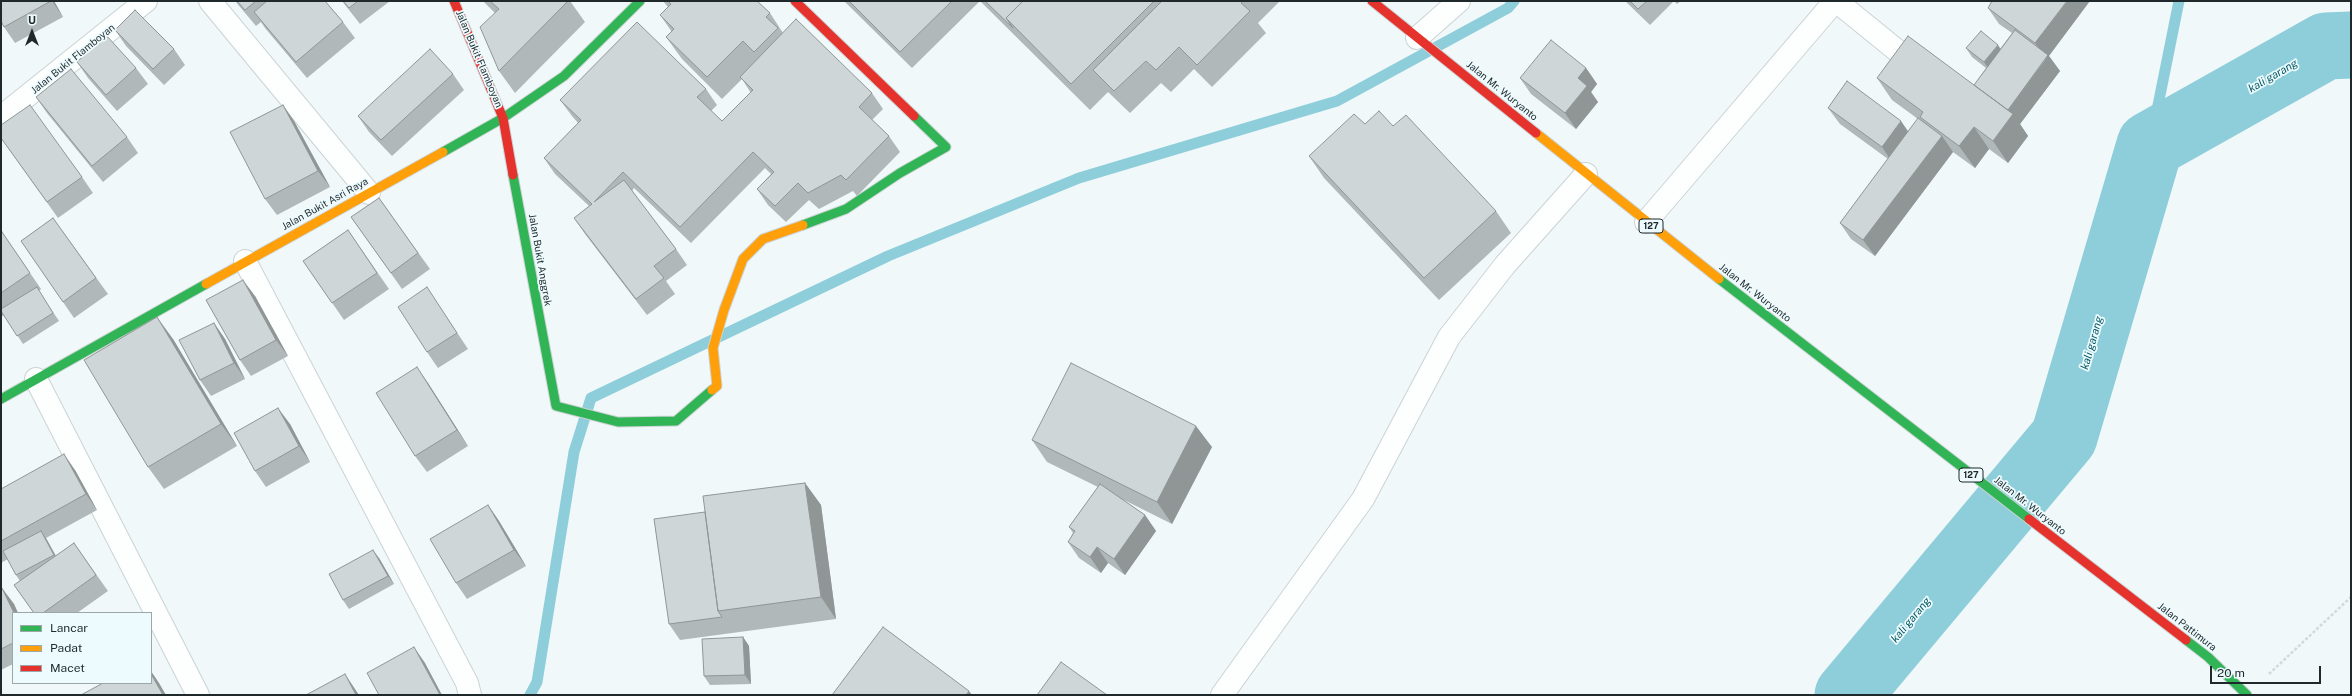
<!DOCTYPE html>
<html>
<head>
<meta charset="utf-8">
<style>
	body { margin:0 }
	#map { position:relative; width:2352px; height:696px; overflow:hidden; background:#f1f8fa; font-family:"Public Sans",sans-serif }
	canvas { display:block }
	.frame { position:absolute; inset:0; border:2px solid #1f282a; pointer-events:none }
	.legend { position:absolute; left:12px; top:612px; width:140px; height:72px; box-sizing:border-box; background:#edfbfe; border:1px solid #9ba7a9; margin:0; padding:5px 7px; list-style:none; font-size:12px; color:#1f282a }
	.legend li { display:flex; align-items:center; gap:8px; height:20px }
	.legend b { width:20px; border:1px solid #9ba7a9 }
	.north { position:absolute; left:12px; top:12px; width:40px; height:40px; -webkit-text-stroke:3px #edfbfe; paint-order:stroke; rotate:0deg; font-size:11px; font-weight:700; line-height:16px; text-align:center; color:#1f282a }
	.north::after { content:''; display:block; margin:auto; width:14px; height:18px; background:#1f282a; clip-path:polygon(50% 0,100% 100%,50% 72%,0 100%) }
	.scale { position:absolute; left:2210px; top:666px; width:111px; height:18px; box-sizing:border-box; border:2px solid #1f282a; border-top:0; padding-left:5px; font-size:12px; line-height:14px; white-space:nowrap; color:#1f282a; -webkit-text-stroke:3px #edfbfe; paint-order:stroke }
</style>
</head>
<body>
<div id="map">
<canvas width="2352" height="696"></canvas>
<div class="frame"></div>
<ul class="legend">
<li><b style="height:5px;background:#30b455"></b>Lancar</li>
<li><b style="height:5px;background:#ff9f0a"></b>Padat</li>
<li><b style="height:5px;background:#e5322d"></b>Macet</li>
</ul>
<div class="north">U</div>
<div class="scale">20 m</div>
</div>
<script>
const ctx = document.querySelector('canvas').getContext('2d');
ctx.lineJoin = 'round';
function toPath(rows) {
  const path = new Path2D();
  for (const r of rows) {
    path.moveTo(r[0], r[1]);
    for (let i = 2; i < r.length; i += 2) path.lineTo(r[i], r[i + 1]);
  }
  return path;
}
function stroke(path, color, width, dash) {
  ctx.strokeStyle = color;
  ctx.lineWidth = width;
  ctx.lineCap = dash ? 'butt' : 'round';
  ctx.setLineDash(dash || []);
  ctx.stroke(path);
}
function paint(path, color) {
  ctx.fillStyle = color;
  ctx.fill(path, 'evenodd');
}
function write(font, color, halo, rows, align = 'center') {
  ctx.font = font + ' "Public Sans",sans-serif';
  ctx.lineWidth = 3.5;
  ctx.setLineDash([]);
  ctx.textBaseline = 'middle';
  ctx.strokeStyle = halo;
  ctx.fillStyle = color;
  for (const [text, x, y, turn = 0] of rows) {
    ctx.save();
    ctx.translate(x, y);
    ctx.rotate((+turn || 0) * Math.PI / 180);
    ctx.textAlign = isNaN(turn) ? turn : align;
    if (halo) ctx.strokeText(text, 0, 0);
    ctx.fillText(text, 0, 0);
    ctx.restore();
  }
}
stroke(toPath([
	[2150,145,2179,1],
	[530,695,537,682,574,452,591,398,888,256,1079,178,1337,101,1508,8,1514,1]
]), '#8dceda', 11);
stroke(toPath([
	[1848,695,2064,437,2150,145,2326,46,2351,45]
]), '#8dceda', 67);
const street = toPath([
	[210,1,369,193],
	[1836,1,1905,57],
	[1417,38,1459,1],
	[1,117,146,1],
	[1646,222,1835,1],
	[245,261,467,683,470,695],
	[36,379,198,695],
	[1222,695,1363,499,1449,337,1505,265,1586,174]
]);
const fast = toPath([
	[443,152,503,118,564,76,640,1],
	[513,175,556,406,618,422,676,421,712,390],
	[803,225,846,209,900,173,946,147,914,116],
	[1719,279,2029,519],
	[1,399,206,284],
	[2186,640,2208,657,2247,695]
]);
const slow = toPath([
	[1536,133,1719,279],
	[206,284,443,152],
	[712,390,717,386,713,348,724,310,743,259,763,239,803,225]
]);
const jam = toPath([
	[454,1,503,118,513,175],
	[795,1,914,116],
	[1372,1,1536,133],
	[2029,519,2186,640]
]);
stroke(street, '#cbd3d4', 24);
stroke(fast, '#cbd3d4', 11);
stroke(slow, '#cbd3d4', 11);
stroke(jam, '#cbd3d4', 11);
stroke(toPath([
	[2269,674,2351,597]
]), '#d6d8d8', 2.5, [3, 2]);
stroke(street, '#fdfefe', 22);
stroke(fast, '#30b455', 9);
stroke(slow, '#ff9f0a', 9);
stroke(jam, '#e5322d', 9);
paint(toPath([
	[1,1,54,1,63,17,15,43,4,27],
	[235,1,325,1,343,22,355,38,307,78,265,28,261,22,256,26],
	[342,1,390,1,360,24],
	[483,1,570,1,585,22,515,93,499,71,495,13],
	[663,1,757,1,770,13,783,33,872,93,883,109,872,120,889,136,900,152,857,196,853,191,819,209,809,200,786,222,768,205,757,189,771,174,765,168,691,243,634,188,632,191,676,249,687,265,666,281,675,294,647,315,585,234,574,218,589,206,555,174,544,158,578,123,572,116,560,100,706,89,717,105,711,111,722,121,751,93,742,79,722,99,682,59,666,37,672,32,660,15,668,7],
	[844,1,980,1,912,68],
	[980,1,1280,1,1258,23,1266,33,1212,87,1194,69,1171,92,1161,83,1130,113,1108,92,1090,110],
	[1625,1,1681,1,1677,4,1674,1,1650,25],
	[2028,2,2049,56,2060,71,2020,124,2028,136,2008,163,1989,149,1975,168,1953,152,1875,256,1851,239,1840,223,1888,159,1840,124,1828,108,1908,131,1918,119,1892,100,1877,78,1974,85,1986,68,1972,57,1966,48,2000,49,2012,33,1999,24,1988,8],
	[115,30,174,49,185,65,164,85,126,46],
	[77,62,136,68,148,84,117,111,88,78],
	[1586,68,1597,84,1591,92,1598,102,1576,129,1531,94,1520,78],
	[453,74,464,90,392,156,369,132,358,116],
	[36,97,127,137,138,153,103,182,47,113],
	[283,105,294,121,330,187,277,215,265,199],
	[1365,124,1393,126,1496,211,1511,233,1439,300,1324,178,1309,156],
	[1,138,82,177,93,193,58,218],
	[379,198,430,269,402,289,351,217],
	[53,218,108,294,74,318,21,241],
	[348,230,389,289,344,320,303,261],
	[2,232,41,289,39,291,59,321,23,344,4,315,1,317,1,233],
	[255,296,288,356,251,376,240,360],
	[438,304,468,349,438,368,427,352],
	[214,323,225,339,245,379,211,396,200,380],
	[173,339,237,446,164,489,148,467],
	[428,383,468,446,427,472,415,456],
	[290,424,310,462,266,487,255,471],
	[1032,440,1212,447,1172,524,1122,499,1145,515,1156,531,1125,575,1108,563,1101,573,1079,558,1068,542,1073,533,1069,527,1098,487,1047,462],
	[75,470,97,510,46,538,56,556,74,543,108,591,77,613,34,613,14,585,20,581,16,575,8,559,1,563,1,489],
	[805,483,821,505,836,619,680,640,669,624,705,512],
	[488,505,499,521,526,566,467,599,456,583],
	[379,558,394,584,349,609,343,600],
	[1,588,14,604,18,613,13,613,13,664,1,670],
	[743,637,749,646,751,684,710,685,704,676]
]), '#b1b8b9');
paint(toPath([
	[52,1,54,1,63,17],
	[2067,1,2090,1,2049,56,2060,71,2020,124,2028,136,2008,163,1993,141,2006,112,2046,59,2035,43],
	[1998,45,2004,54,1990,71,1984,62],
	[1586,68,1597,84,1591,92,1598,102,1576,129,1565,113,1578,78],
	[283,105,294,121,330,187,318,171],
	[1901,121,1912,137,1893,163,1882,147],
	[1974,127,1989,149,1975,168,1959,146],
	[1942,136,1953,152,1875,256,1863,240],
	[243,280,255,296,288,356,276,340],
	[157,317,173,339,237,446,221,424],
	[214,323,225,339,245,379,234,363],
	[417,367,428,383,468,446,457,430],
	[278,408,290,424,310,462,299,446],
	[1196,426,1212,447,1172,524,1157,502],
	[64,454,75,470,97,510,86,494],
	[805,483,821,505,836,619,821,597],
	[488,505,499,521,526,566,514,550],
	[1145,515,1156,531,1125,575,1114,559],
	[41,531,47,540,60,564,54,555],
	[1097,547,1108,563,1101,573,1090,557],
	[373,550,379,558,394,584,388,576],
	[2,588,14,604,18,613,14,613],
	[743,637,749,646,751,684,745,675],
	[414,647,425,663,442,695,440,695],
	[151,671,159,683,166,695,163,695,151,674],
	[345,674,359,695,356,695],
	[969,691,972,695,966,695]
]), '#909696');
const building = toPath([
	[1,1,51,1,4,27,1,21,1,1],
	[237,1,256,1,245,10,237,1],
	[267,1,325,1,343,22,296,62,254,12,267,1],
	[343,1,358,1,349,8,343,1],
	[490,1,568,1,499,71,480,27,499,9,490,1],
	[668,1,757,1,770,13,766,17,778,28,754,52,743,41,707,77,666,37,674,29,660,15,671,4,668,1],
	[849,1,952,1,900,52,849,1],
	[985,1,1023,1,1006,18,1013,28,985,1],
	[1023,1,1154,1,1071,84,1006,18,1023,1],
	[1162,1,1243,1,1241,3,1250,11,1197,65,1179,47,1156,70,1146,61,1114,91,1093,70,1162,1],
	[1630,1,1647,1,1638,9,1630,1],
	[1992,1,2027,1,2028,2,2029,1,2067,1,2035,43,1988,8,1992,1],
	[135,10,174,49,153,69,115,30,135,10],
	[796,19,872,93,859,107,889,136,846,180,841,175,808,193,798,183,775,206,757,189,774,172,753,152,680,227,623,172,594,202,624,180,676,249,654,266,664,278,636,299,574,218,592,204,544,158,581,120,560,100,637,22,706,89,697,97,722,121,753,90,740,77,796,19],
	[2015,30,2048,55,2008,110,1974,85,2015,30],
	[1981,31,1998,45,1984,62,1966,48,1981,31],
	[106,35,136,68,106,95,77,62,106,35],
	[1908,36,2013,114,1993,141,1974,127,1959,146,1920,117,1923,112,1877,78,1908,36],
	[1551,40,1586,68,1578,78,1587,86,1565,113,1520,78,1551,40],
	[430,49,453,74,381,140,358,116,430,49],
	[71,69,127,137,92,166,36,97,71,69],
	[1847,81,1901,121,1882,147,1828,108,1847,81],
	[30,105,82,177,47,202,1,138,1,125,30,105],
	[283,105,318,171,265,199,230,132,283,105],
	[1379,111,1393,126,1406,115,1496,211,1424,278,1309,156,1354,114,1365,124,1379,111],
	[1918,118,1942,136,1863,240,1840,223,1918,118],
	[379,198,418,253,391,273,351,217,379,198],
	[53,218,96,278,63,302,21,241,53,218],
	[348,230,377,273,332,303,303,261,348,230],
	[2,232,30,273,1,293,1,233,2,232],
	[243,280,276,340,240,360,206,300,243,280],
	[37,287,53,313,17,336,1,311,1,309,37,287],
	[427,287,457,333,427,352,398,307,427,287],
	[157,317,221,424,148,467,84,360,157,317],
	[214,323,234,363,200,380,179,340,214,323],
	[1071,363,1196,426,1157,502,1032,440,1071,363],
	[417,367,457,430,415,456,376,393,417,367],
	[278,408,299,446,255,471,234,433,278,408],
	[64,454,86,494,1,541,1,489,64,454],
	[805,483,821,597,718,611,703,496,805,483],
	[1100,484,1145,515,1114,559,1097,547,1090,557,1068,542,1075,531,1069,527,1100,484],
	[488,505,514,550,456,583,430,539,488,505],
	[705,512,718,611,722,617,669,624,654,519,705,512],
	[41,531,54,555,16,575,3,551,41,531],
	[74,543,96,575,43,613,34,613,14,585,74,543],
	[373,550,388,576,343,600,329,574,373,550],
	[1,588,2,588,14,613,13,613,13,643,1,649,1,588],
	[883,627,969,691,966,695,832,695,883,627],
	[743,637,745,675,704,676,702,639,743,637],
	[414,647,440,695,379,695,367,673,414,647],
	[1061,662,1107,695,1037,695,1061,662],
	[151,674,163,695,81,695,103,683,151,683,151,674],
	[345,674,356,695,306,695,345,674]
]);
paint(building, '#ced6d7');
stroke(building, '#909696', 1);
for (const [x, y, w] of [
	[1651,226,24],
	[1971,475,24]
]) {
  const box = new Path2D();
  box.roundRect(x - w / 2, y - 7, w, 14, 3);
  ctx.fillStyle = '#edfbfe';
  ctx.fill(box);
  stroke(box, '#1f282a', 1);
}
write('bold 9px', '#1f282a', null, [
	["127",1651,226],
	["127",1971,475]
]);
write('10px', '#1f282a', '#edfbfe', [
	["Jalan Bukit Flamboyan",73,59,-39],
	["Jalan Bukit Flamboyan",479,59,67],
	["Jalan Mr. Wuryanto",1502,91,39],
	["Jalan Bukit Asri Raya",325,204,-29],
	["Jalan Bukit Anggrek",540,260,80],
	["Jalan Mr. Wuryanto",1755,293,38],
	["Jalan Mr. Wuryanto",2030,506,38],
	["Jalan Pattimura",2187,627,38]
]);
write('italic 11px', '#055863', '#edfbfe', [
	["kali garang",2273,76,-30],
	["kali garang",2092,343,-74],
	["kali garang",1911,620,-50]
]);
</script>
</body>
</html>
